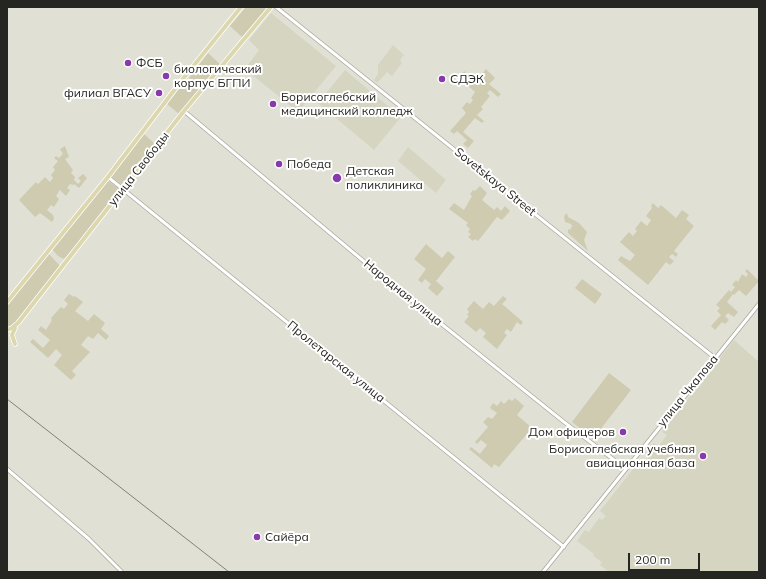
<!DOCTYPE html>
<html>
<head>
<meta charset="utf-8">
<style>
	body { margin:0 }
	#map { position:relative; width:766px; height:579px; overflow:hidden; background:#e1e0d5; font-family:Mulish,sans-serif }
	canvas { display:block }
	.frame { position:absolute; inset:0; border:8px solid #252521; pointer-events:none }
	.scale { position:absolute; left:628px; top:553px; width:72px; height:18px; box-sizing:border-box; border:2px solid #252521; border-top:0; padding-left:5px; font-size:12px; line-height:14px; white-space:nowrap; color:#252521; -webkit-text-stroke:3px #fff; paint-order:stroke }
</style>
</head>
<body>
<div id="map">
<canvas width="766" height="579"></canvas>
<div class="frame"></div>
<div class="scale">200 m</div>
</div>
<script>
const ctx = document.querySelector('canvas').getContext('2d');
ctx.lineJoin = 'round';
function paint(path, color) {
  ctx.fillStyle = color;
  ctx.fill(path, 'evenodd');
}
function toPath(rows) {
  const path = new Path2D();
  for (const r of rows) {
    path.moveTo(r[0], r[1]);
    for (let i = 2; i < r.length; i += 2) path.lineTo(r[i], r[i + 1]);
  }
  return path;
}
function stroke(path, color, width, dash) {
  ctx.strokeStyle = color;
  ctx.lineWidth = width;
  ctx.lineCap = dash ? 'butt' : 'round';
  ctx.setLineDash(dash || []);
  ctx.stroke(path);
}
function write(font, color, halo, rows, align = 'center') {
  ctx.font = font + ' Mulish,sans-serif';
  ctx.lineWidth = 4;
  ctx.setLineDash([]);
  ctx.textBaseline = 'middle';
  ctx.strokeStyle = halo;
  ctx.fillStyle = color;
  for (const [text, x, y, turn = 0] of rows) {
    ctx.save();
    ctx.translate(x, y);
    ctx.rotate((+turn || 0) * Math.PI / 180);
    ctx.textAlign = isNaN(turn) ? turn : align;
    if (halo) ctx.strokeText(text, 0, 0);
    ctx.fillText(text, 0, 0);
    ctx.restore();
  }
}
paint(toPath([
	[271,13,336,66,298,112,245,69,259,50,249,40],
	[393,45,404,55,400,60,402,63,392,76,387,72,377,83,374,80,378,74,378,65],
	[345,70,401,117,374,150,318,103],
	[408,147,446,180,436,193,398,161],
	[734,340,759,362,759,572,609,572,600,565,602,562,593,556,594,554,577,541,585,530,589,532,599,518,602,520,606,516,600,511,637,464,643,466,648,459,645,453,654,443,658,447,667,435,662,432]
]), '#d6d5c2');
paint(toPath([
	[246,7,263,7,266,9,242,37,230,26],
	[208,53,220,64,200,88,189,78],
	[486,69,495,78,489,84,501,94,498,97,490,90,487,93,490,96,481,107,483,109,477,115,484,121,482,123,475,118,463,132,474,141,468,148,463,144,467,140,457,131,454,134,450,131,466,113,462,108,467,102,470,104,473,100,471,98,475,92,459,78,464,71,476,81],
	[187,79,199,90,179,114,167,104],
	[144,134,156,145,122,185,112,177,112,175],
	[65,146,69,157,65,159,73,170,71,173,75,177,74,180,78,184,81,181,78,178,83,174,87,178,79,188,74,184,73,185,70,184,67,188,70,190,66,196,60,190,56,196,59,199,54,207,51,205,47,210,53,215,54,219,52,222,40,213,35,217,19,200,36,182,38,184,45,177,50,182,53,178,51,175,55,170,53,167,58,161,54,158,56,156,59,158,63,154,60,149],
	[108,181,118,188,117,193,69,254,64,259,58,256,52,249],
	[480,186,487,193,482,200,494,210,497,207,501,211,505,206,510,211,502,220,497,217,478,241,475,239,473,241,468,237,471,234,468,232,470,229,466,225,468,223,449,209,454,203,464,210,472,196,470,194,473,190,475,191],
	[653,203,658,208,661,205,676,218,682,210,689,215,686,219,694,226,674,251,678,254,676,257,672,254,669,257,674,261,670,265,666,262,648,285,618,260,621,256,630,261,635,255,620,242,629,232,633,236,637,231,635,229,641,221,647,226,651,220,646,216,652,208,651,206],
	[567,213,568,217,579,223,587,232,584,240,588,251,568,233,568,229,570,230,572,226,571,224,565,222,564,216],
	[426,244,442,258,448,251,455,257,436,281,444,288,437,296,428,288,431,284,425,279,422,283,418,280,426,269,414,259],
	[48,253,60,266,13,326,7,328,7,306],
	[747,269,759,281,746,296,739,290,734,295,733,294,727,302,738,312,734,317,728,313,725,316,729,320,725,324,722,322,715,330,711,326,721,315,717,311,720,308,716,305,729,290,731,292,735,287,732,285,736,280,738,282,742,274,746,277,748,274,745,271],
	[582,279,602,294,595,304,575,288],
	[69,294,74,297,75,296,83,302,75,311,88,321,94,314,105,323,101,329,109,336,106,340,98,333,93,339,88,336,81,345,90,352,72,371,76,375,71,380,54,365,62,355,56,349,48,358,30,342,33,339,43,348,50,340,38,330,41,326,46,330,52,320,51,318,61,307,64,309,68,304,64,300],
	[503,296,507,299,502,304,523,322,521,325,517,322,511,332,507,329,504,333,507,335,497,349,483,337,486,333,480,328,476,332,464,322,469,316,467,315,469,312,467,309,474,301,483,309,489,302,494,306],
	[609,373,631,390,593,439,572,422],
	[515,398,524,406,517,415,532,428,499,467,494,464,492,468,469,449,471,447,480,454,487,445,481,440,477,444,475,442,488,427,483,422,488,417,492,419,497,413,490,408,493,403,497,406,501,401,504,404,509,399,512,401]
]), '#cecbb0');
const minor = toPath([
	[276,7,715,358],
	[184,111,379,274,564,422,626,469],
	[108,177,564,547],
	[7,469,89,539,122,572],
	[543,572,759,304]
]);
const major = toPath([
	[7,302,108,177,182,80,241,7],
	[15,328,12,335,15,344],
	[7,330,12,328,18,323,184,111,271,7]
]);
stroke(minor, '#a8a79c', 4.5);
stroke(major, '#fff', 5.5);
stroke(minor, '#fff', 3);
stroke(major, '#dcd7ad', 4);
stroke(toPath([
	[7,399,229,572]
]), '#818079', 1);
for (const [x, y, r, color] of [
	[128,63,4,"#873aab"],
	[166,76,4,"#873aab"],
	[442,79,4,"#873aab"],
	[159,93,4,"#873aab"],
	[273,104,4,"#873aab"],
	[279,164,4,"#873aab"],
	[337,178,5,"#873aab"],
	[623,432,4,"#873aab"],
	[703,456,4,"#873aab"],
	[257,537,4,"#873aab"]
]) {
  const dot = new Path2D();
  dot.arc(x, y, r, 0, 2 * Math.PI);
  ctx.fillStyle = color;
  ctx.fill(dot);
  stroke(dot, '#fff', 1.5);
}
write('12px', '#252521', '#fff', [
	["ФСБ",136,63],
	["биологический",174,69],
	["корпус БГПИ",174,83],
	["СДЭК",450,79],
	["филиал ВГАСУ",151,93,"right"],
	["Борисоглебский",281,97],
	["медицинский колледж",281,111],
	["Победа",287,164],
	["Детская",346,171],
	["поликлиника",346,185],
	["Дом офицеров",615,432,"right"],
	["Борисоглебская учебная",695,449,"right"],
	["авиационная база",695,463,"right"],
	["Сайёра",265,537]
], 'left');
write('12px', '#252521', '#fff', [
	["улица Свободы",139,169,-52],
	["Sovetskaya Street",495,182,39],
	["Народная улица",403,293,39],
	["Пролетарская улица",336,362,39],
	["улица Чкалова",688,391,-51]
]);
</script>
</body>
</html>
